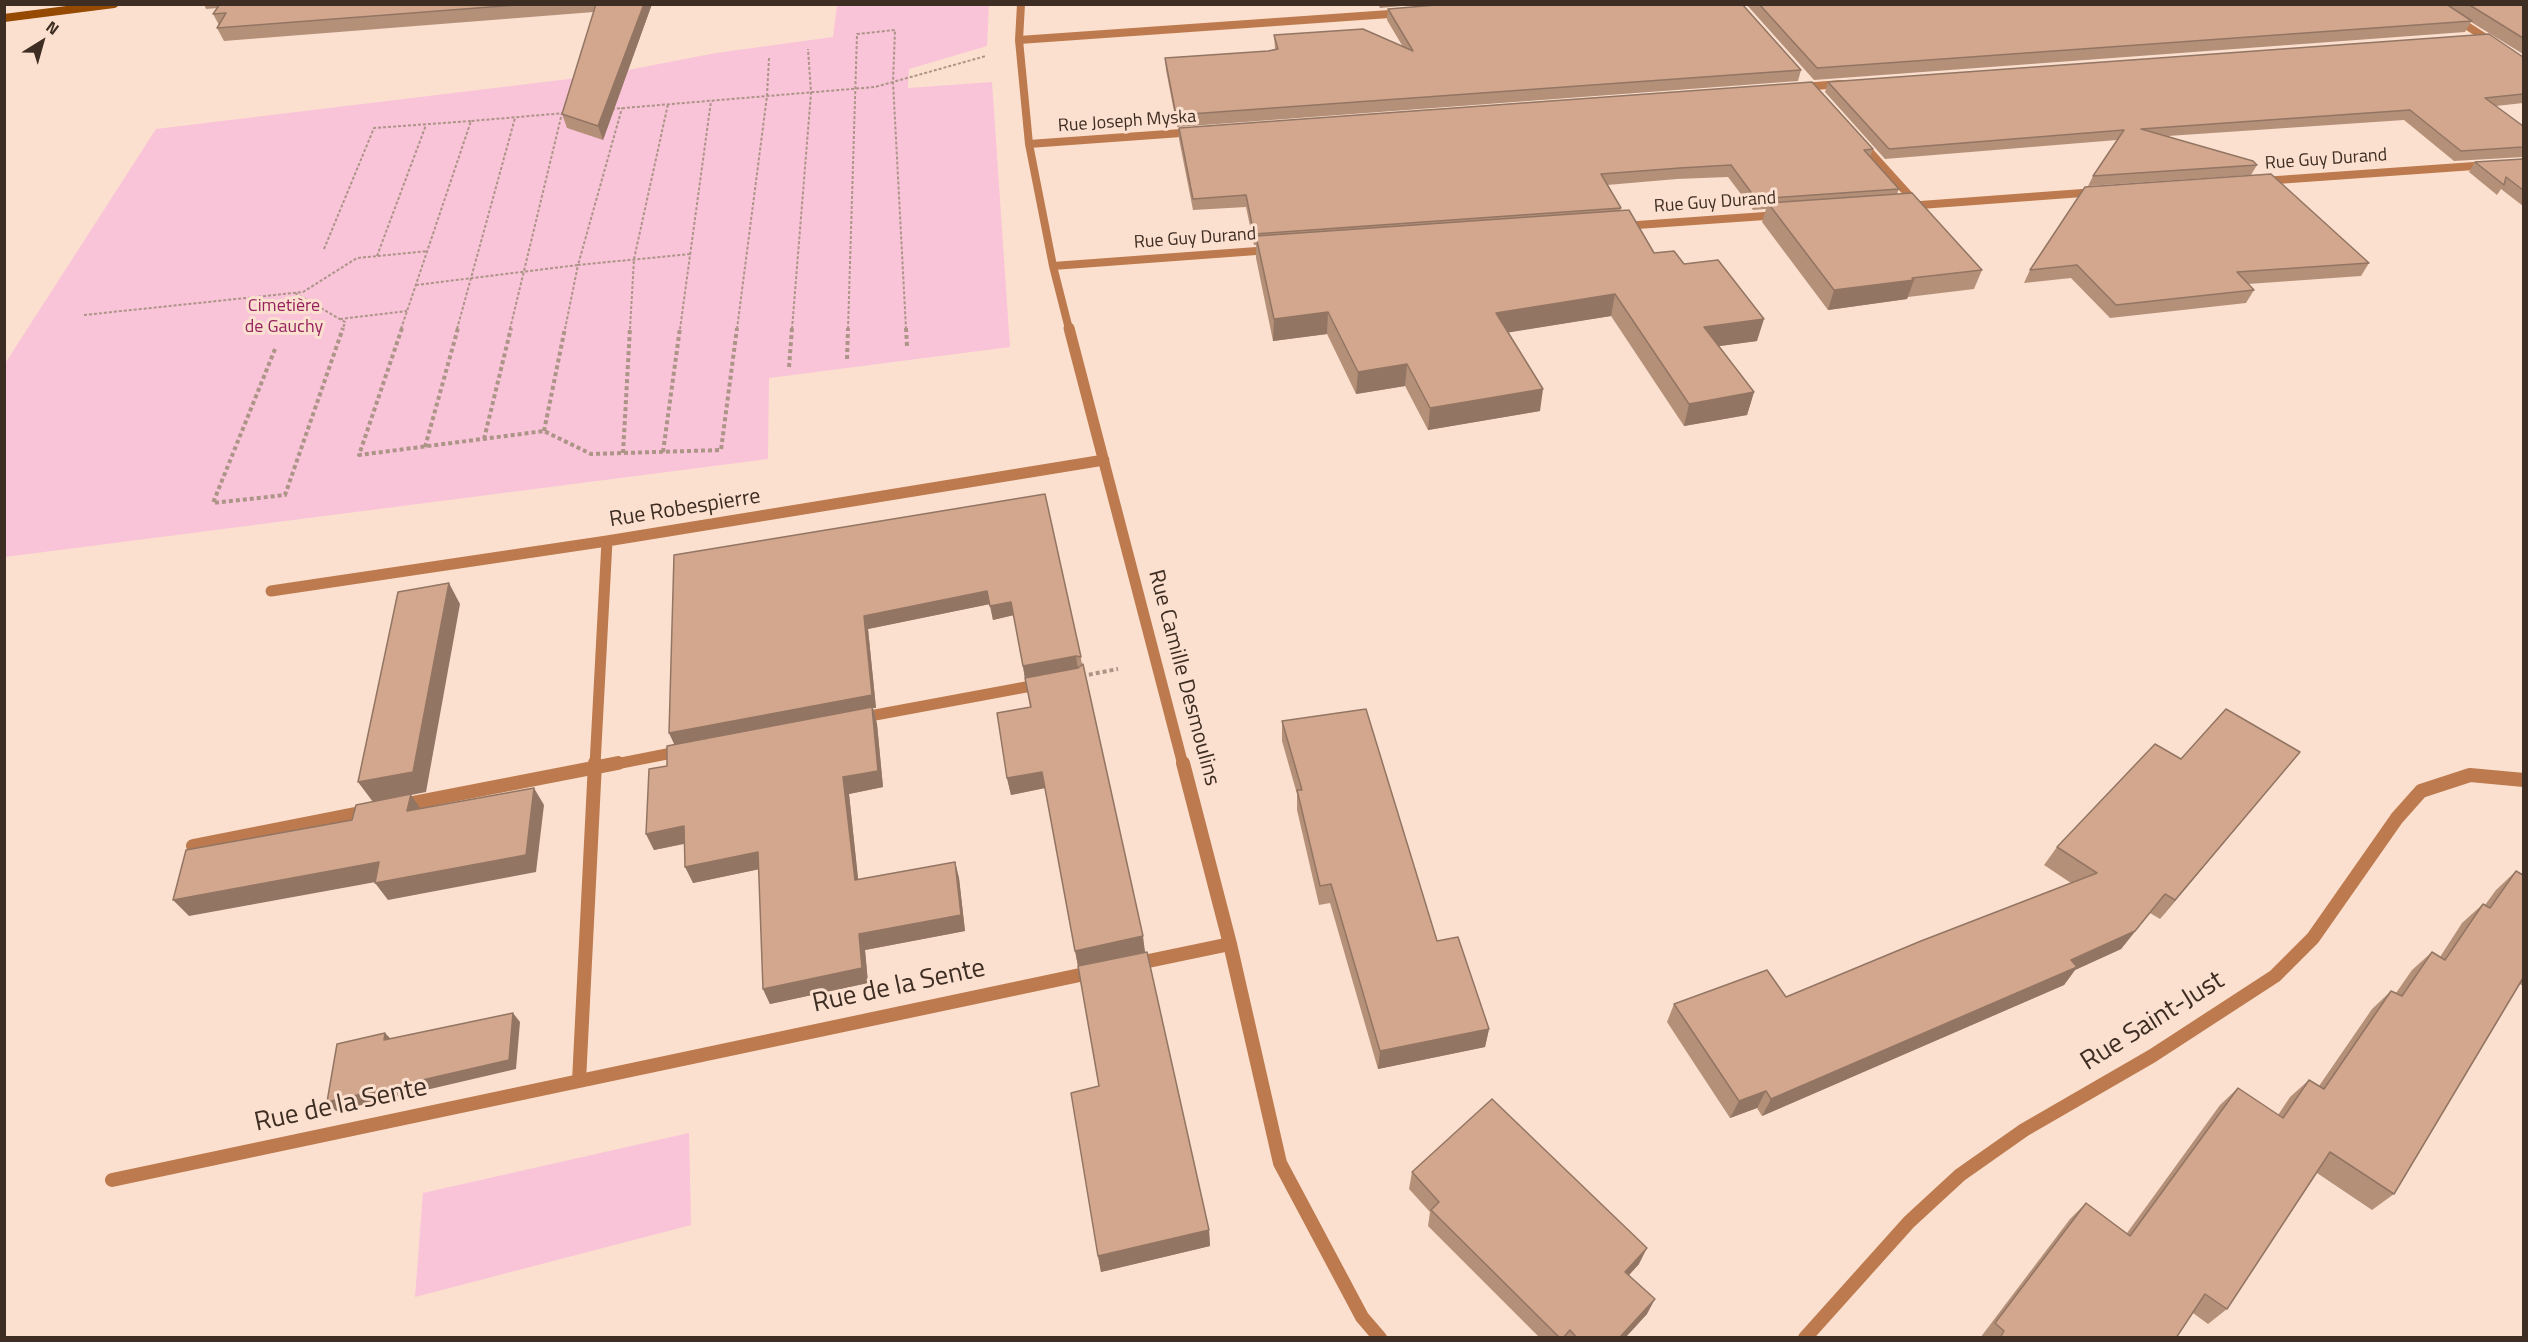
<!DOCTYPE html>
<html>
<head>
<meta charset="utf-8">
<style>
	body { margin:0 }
	#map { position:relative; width:2528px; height:1342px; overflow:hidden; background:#fbe0cf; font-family:"Titillium Web",sans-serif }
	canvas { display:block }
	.frame { position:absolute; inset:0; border:6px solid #3e2d22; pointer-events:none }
	.north { position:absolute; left:12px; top:12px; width:60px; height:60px; -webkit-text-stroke:4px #fbe0cf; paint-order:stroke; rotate:37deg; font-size:16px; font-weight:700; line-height:24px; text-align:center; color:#3e2d22 }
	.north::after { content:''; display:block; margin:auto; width:21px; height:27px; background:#3e2d22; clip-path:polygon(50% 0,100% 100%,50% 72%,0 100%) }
</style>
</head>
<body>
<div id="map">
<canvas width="2528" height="1342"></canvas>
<div class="frame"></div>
<div class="north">N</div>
</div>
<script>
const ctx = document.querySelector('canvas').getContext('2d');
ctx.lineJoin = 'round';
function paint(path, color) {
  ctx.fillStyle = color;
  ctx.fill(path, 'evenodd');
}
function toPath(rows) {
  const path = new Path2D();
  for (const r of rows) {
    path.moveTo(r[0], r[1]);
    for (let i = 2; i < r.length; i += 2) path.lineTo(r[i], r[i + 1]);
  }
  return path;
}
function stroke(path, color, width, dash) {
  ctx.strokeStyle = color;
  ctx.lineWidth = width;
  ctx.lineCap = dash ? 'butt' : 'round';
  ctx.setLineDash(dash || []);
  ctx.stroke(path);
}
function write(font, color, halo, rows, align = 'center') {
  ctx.font = font + ' "Titillium Web",sans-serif';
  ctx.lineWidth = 6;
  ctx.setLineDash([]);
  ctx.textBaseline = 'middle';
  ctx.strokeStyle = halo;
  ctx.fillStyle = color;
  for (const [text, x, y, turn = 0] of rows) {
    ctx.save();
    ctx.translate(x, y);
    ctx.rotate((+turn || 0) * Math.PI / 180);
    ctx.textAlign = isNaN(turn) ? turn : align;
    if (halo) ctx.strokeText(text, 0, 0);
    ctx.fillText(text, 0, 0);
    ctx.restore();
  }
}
paint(toPath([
	[837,5,989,5,987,46,909,69,908,88,992,82,1010,347,769,378,768,459,5,557,4,365,156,129,602,75,716,53,833,37],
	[689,1133,691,1225,415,1297,423,1193]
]), '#f9c3d8');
stroke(toPath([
	[612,109,875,87,986,56],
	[324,249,374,128,471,121],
	[377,256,426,125],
	[416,285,578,265,622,108],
	[295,293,345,322,343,329],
	[84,315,303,292,357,258,428,251],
	[340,319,407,311],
	[401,329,471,121,565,113],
	[457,329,515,118],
	[510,329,562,113],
	[565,329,578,265,690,254],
	[630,329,634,259,668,104],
	[680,329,711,101],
	[737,329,767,96,769,58],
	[792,329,811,93,808,49],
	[848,329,857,34,895,30,893,82,906,329]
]), '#ac9587', 2, [3, 2]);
stroke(toPath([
	[402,328,359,455,544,431,591,454,721,450,737,328],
	[906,328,907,346],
	[275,349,213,503,285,495,343,328],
	[847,359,848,328],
	[789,367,792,328],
	[544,431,565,328],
	[484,439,511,328],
	[425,447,458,328],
	[663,452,680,328],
	[623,453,630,328],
	[1082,676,1118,669]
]), '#ac9587', 4, [4, 3]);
stroke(toPath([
	[1021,4,1019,40,1029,144,1053,266,1069,329],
	[2433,4,2492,42],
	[1019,40,1404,13],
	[1802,87,1841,84],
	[1860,141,1917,204],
	[1029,144,1195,132],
	[2263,181,2488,165],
	[1907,206,2096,192],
	[1623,226,1779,215],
	[1053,266,1270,250]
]), '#bd7a4e', 8);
stroke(toPath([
	[1069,328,1183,765],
	[271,591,607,541,1104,460],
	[859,718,1042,684],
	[595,765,607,541],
	[611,765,682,751]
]), '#bd7a4e', 11);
stroke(toPath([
	[1183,763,1230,944,1280,1163,1362,1317,1380,1338],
	[402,805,618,763],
	[193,846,370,811],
	[1134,964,1230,944],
	[579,1081,595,763],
	[112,1180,1094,972],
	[1805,1338,1909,1222,1960,1175,2024,1130,2152,1056,2275,976,2313,938,2397,818,2421,791,2470,775,2524,780]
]), '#bd7a4e', 14);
stroke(toPath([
	[4,18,114,4]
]), '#964901', 8);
paint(toPath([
	[204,4,652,4,603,140,567,128,562,114,594,12,224,41,217,28,219,25,213,14,218,8,206,9],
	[1378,4,1423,4,1380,8],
	[1746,4,2523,4,2523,54,2471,22,2465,32,1814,80],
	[1388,9,1801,70,1798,81,1177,127,1166,70,1165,58,1268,51,1275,49,1274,35,1403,47,1387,20],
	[2523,57,2523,103,2496,106,2523,126,2523,157,2454,161,2404,120,2168,136,2257,165,2251,175,2088,186,2093,176,2117,140,1885,159,1825,92,1828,82],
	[1179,128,1873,149,1870,157,1899,189,1897,194,1982,270,1974,289,1908,297,1907,299,1828,310,1762,222,1766,209,1753,210,1728,177,1677,179,1607,185,1621,208,1620,211,1654,253,1684,264,1757,341,1719,346,1754,392,1747,415,1684,426,1611,316,1508,332,1540,411,1428,430,1405,386,1356,394,1327,334,1273,341,1256,258,1256,245,1254,245,1246,207,1193,210,1179,139],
	[2523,159,2523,206,2501,189,2497,195,2469,172,2475,162],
	[2085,187,2369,263,2361,276,2248,284,2254,290,2246,303,2110,318,2071,278,2024,283,2030,270],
	[1045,494,1145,952,1209,1230,1210,1246,1101,1272,1098,1256,1099,1086,1078,966,1045,788,1011,795,1007,778,1030,707,1014,615,993,620,990,604,868,629,876,708,873,708,877,724,883,787,849,794,858,880,955,862,959,878,965,931,865,950,868,983,770,1004,763,989,759,869,693,883,684,844,654,850,646,834,667,766,675,744,669,733],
	[1282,721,1437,941,1489,1029,1485,1047,1378,1069,1330,903,1319,905,1297,810,1297,794,1282,741],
	[2300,752,2160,919,2150,913,2121,949,2075,970,2064,985,1762,1116,1757,1108,1730,1118,1667,1022,1674,1004,1786,997,2071,883,2044,865,2057,847,2181,759],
	[2516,871,2523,875,2523,986,2520,984,2394,1194,2372,1210,2317,1173,2227,1309,2208,1324,2193,1313,2176,1338,1980,1338,2070,1219,2086,1203,2127,1233,2220,1105,2238,1088,2278,1115,2290,1097,2309,1080,2319,1086,2372,1009,2391,991,2396,993,2412,970,2432,952,2440,957,2462,923,2483,904,2485,905,2496,890],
	[1412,1172,1639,1264,1629,1275,1647,1314,1625,1338,1540,1338,1428,1226,1430,1212,1409,1189]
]), '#b59079');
paint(toPath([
	[644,4,652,4,603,140,598,126],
	[1914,280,1907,299,1828,310,1834,290],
	[1615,294,1611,316,1493,335,1496,313],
	[1328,312,1327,334,1273,341,1274,319],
	[1764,319,1757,341,1698,349,1704,327],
	[1407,364,1405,386,1356,394,1358,372],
	[1543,389,1540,411,1428,430,1430,408],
	[1754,392,1747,415,1684,426,1689,404],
	[449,583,460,604,426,792,411,795,423,812,407,811,373,802,358,782],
	[987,591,990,604,868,629,876,708,873,708,877,724,883,787,849,794,860,896,675,746,669,733,864,616],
	[1011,602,1014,615,993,620,990,606],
	[1076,656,1078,669,1025,679,1023,666],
	[2300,752,2284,771,2160,919,2175,900],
	[1042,772,1045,788,1011,795,1007,778],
	[534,788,544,805,536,872,388,900,375,883],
	[684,826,692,842,654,850,646,834],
	[758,852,765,868,693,883,685,867],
	[379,862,392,879,189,916,173,900],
	[955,862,959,878,965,931,865,950,868,983,770,1004,763,989,859,934],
	[2165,894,2121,949,2075,970,2064,985,1762,1116,1771,1099,2071,960],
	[1143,936,1145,952,1078,966,1075,951],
	[513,1013,520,1022,516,1069,336,1111,327,1102],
	[1489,1029,1485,1047,1378,1069,1380,1051],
	[385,1033,394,1042,384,1040],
	[1766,1091,1757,1108,1730,1118,1739,1101],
	[1209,1230,1210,1246,1101,1272,1098,1256],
	[1647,1248,1639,1264,1618,1287,1625,1272],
	[1655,1299,1647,1314,1625,1338,1619,1338]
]), '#937563');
const building = toPath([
	[220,4,529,4,217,28,226,13,213,14,220,4],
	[596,4,644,4,598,126,562,114,596,4],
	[1447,4,1742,4,1801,70,1176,115,1165,58,1268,51,1278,49,1274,35,1363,29,1413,51,1388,9,1447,4],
	[1759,4,2446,4,2472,21,1817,68,1759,4],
	[2468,4,2523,4,2523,38,2468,4],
	[2489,34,2523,57,2523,94,2485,98,2523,126,2523,147,2461,151,2410,110,2141,129,2253,161,2257,165,2093,176,2124,130,1889,149,1828,82,2489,34],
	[1812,82,1873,149,1864,150,1899,189,1756,199,1731,165,1680,168,1601,174,1621,208,1254,234,1246,195,1193,199,1179,128,1812,82],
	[2523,159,2523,190,2506,177,2504,185,2475,162,2523,159],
	[2271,174,2369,263,2237,272,2254,290,2116,305,2077,265,2030,270,2085,187,2271,174],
	[1912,193,1982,270,1912,278,1914,280,1834,290,1768,203,1912,193],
	[1629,210,1654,253,1674,251,1684,264,1718,260,1764,319,1704,327,1754,392,1689,404,1615,294,1496,313,1543,389,1430,408,1407,364,1358,372,1328,312,1274,319,1256,236,1629,210],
	[1045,494,1081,657,1076,656,1023,666,1011,602,990,606,987,591,864,616,872,695,669,733,674,555,1045,494],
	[449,583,413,772,358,782,398,592,449,583],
	[1083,664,1143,936,1075,951,1042,772,1007,778,997,713,1031,707,1025,678,1078,668,1083,664],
	[872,707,878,771,843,777,855,880,955,862,961,915,859,934,862,968,763,989,758,852,685,867,684,826,646,834,649,769,667,766,667,746,872,707],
	[1366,709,1437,941,1458,937,1489,1029,1380,1051,1331,884,1320,886,1297,790,1302,790,1282,721,1366,709],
	[2226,709,2300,752,2175,900,2165,894,2135,931,2071,960,2077,967,1771,1099,1766,1091,1739,1101,1674,1004,1767,970,1786,997,1921,941,2097,873,2057,847,2155,744,2181,759,2226,709],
	[534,788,526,855,375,883,379,862,173,900,186,850,352,820,356,805,411,794,407,811,534,788],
	[2516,871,2523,875,2523,978,2394,1194,2330,1152,2227,1309,2205,1294,2176,1338,2000,1338,2004,1331,1995,1323,2086,1203,2130,1236,2238,1088,2283,1118,2309,1080,2324,1089,2391,991,2402,996,2432,952,2445,960,2483,904,2490,908,2516,871],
	[1147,952,1209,1230,1098,1256,1071,1093,1099,1086,1078,966,1147,952],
	[513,1013,509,1060,327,1102,337,1044,385,1033,384,1040,513,1013],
	[1492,1099,1647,1248,1625,1272,1655,1299,1619,1338,1577,1338,1570,1330,1563,1338,1560,1338,1431,1210,1439,1202,1412,1172,1492,1099]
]);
paint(building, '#d2a78d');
stroke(building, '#937563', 1.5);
write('18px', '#3e2d22', '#fbe0cf', [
	["Rue Joseph Myska",1127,122,-4],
	["Rue Guy Durand",2326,160,-4],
	["Rue Guy Durand",1715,203,-4],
	["Rue Guy Durand",1195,239,-4]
]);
write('18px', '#95225f', '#fbe0cf', [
	["Cimetière",284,307],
	["de Gauchy",284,328]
]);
write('22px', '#3e2d22', '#fbe0cf', [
	["Rue Robespierre",685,509,-9],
	["Rue Camille Desmoulins",1183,678,75]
]);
write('27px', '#3e2d22', '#fbe0cf', [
	["Rue de la Sente",899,987,-12],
	["Rue Saint-Just",2153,1022,-32],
	["Rue de la Sente",341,1106,-12]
]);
</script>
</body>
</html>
